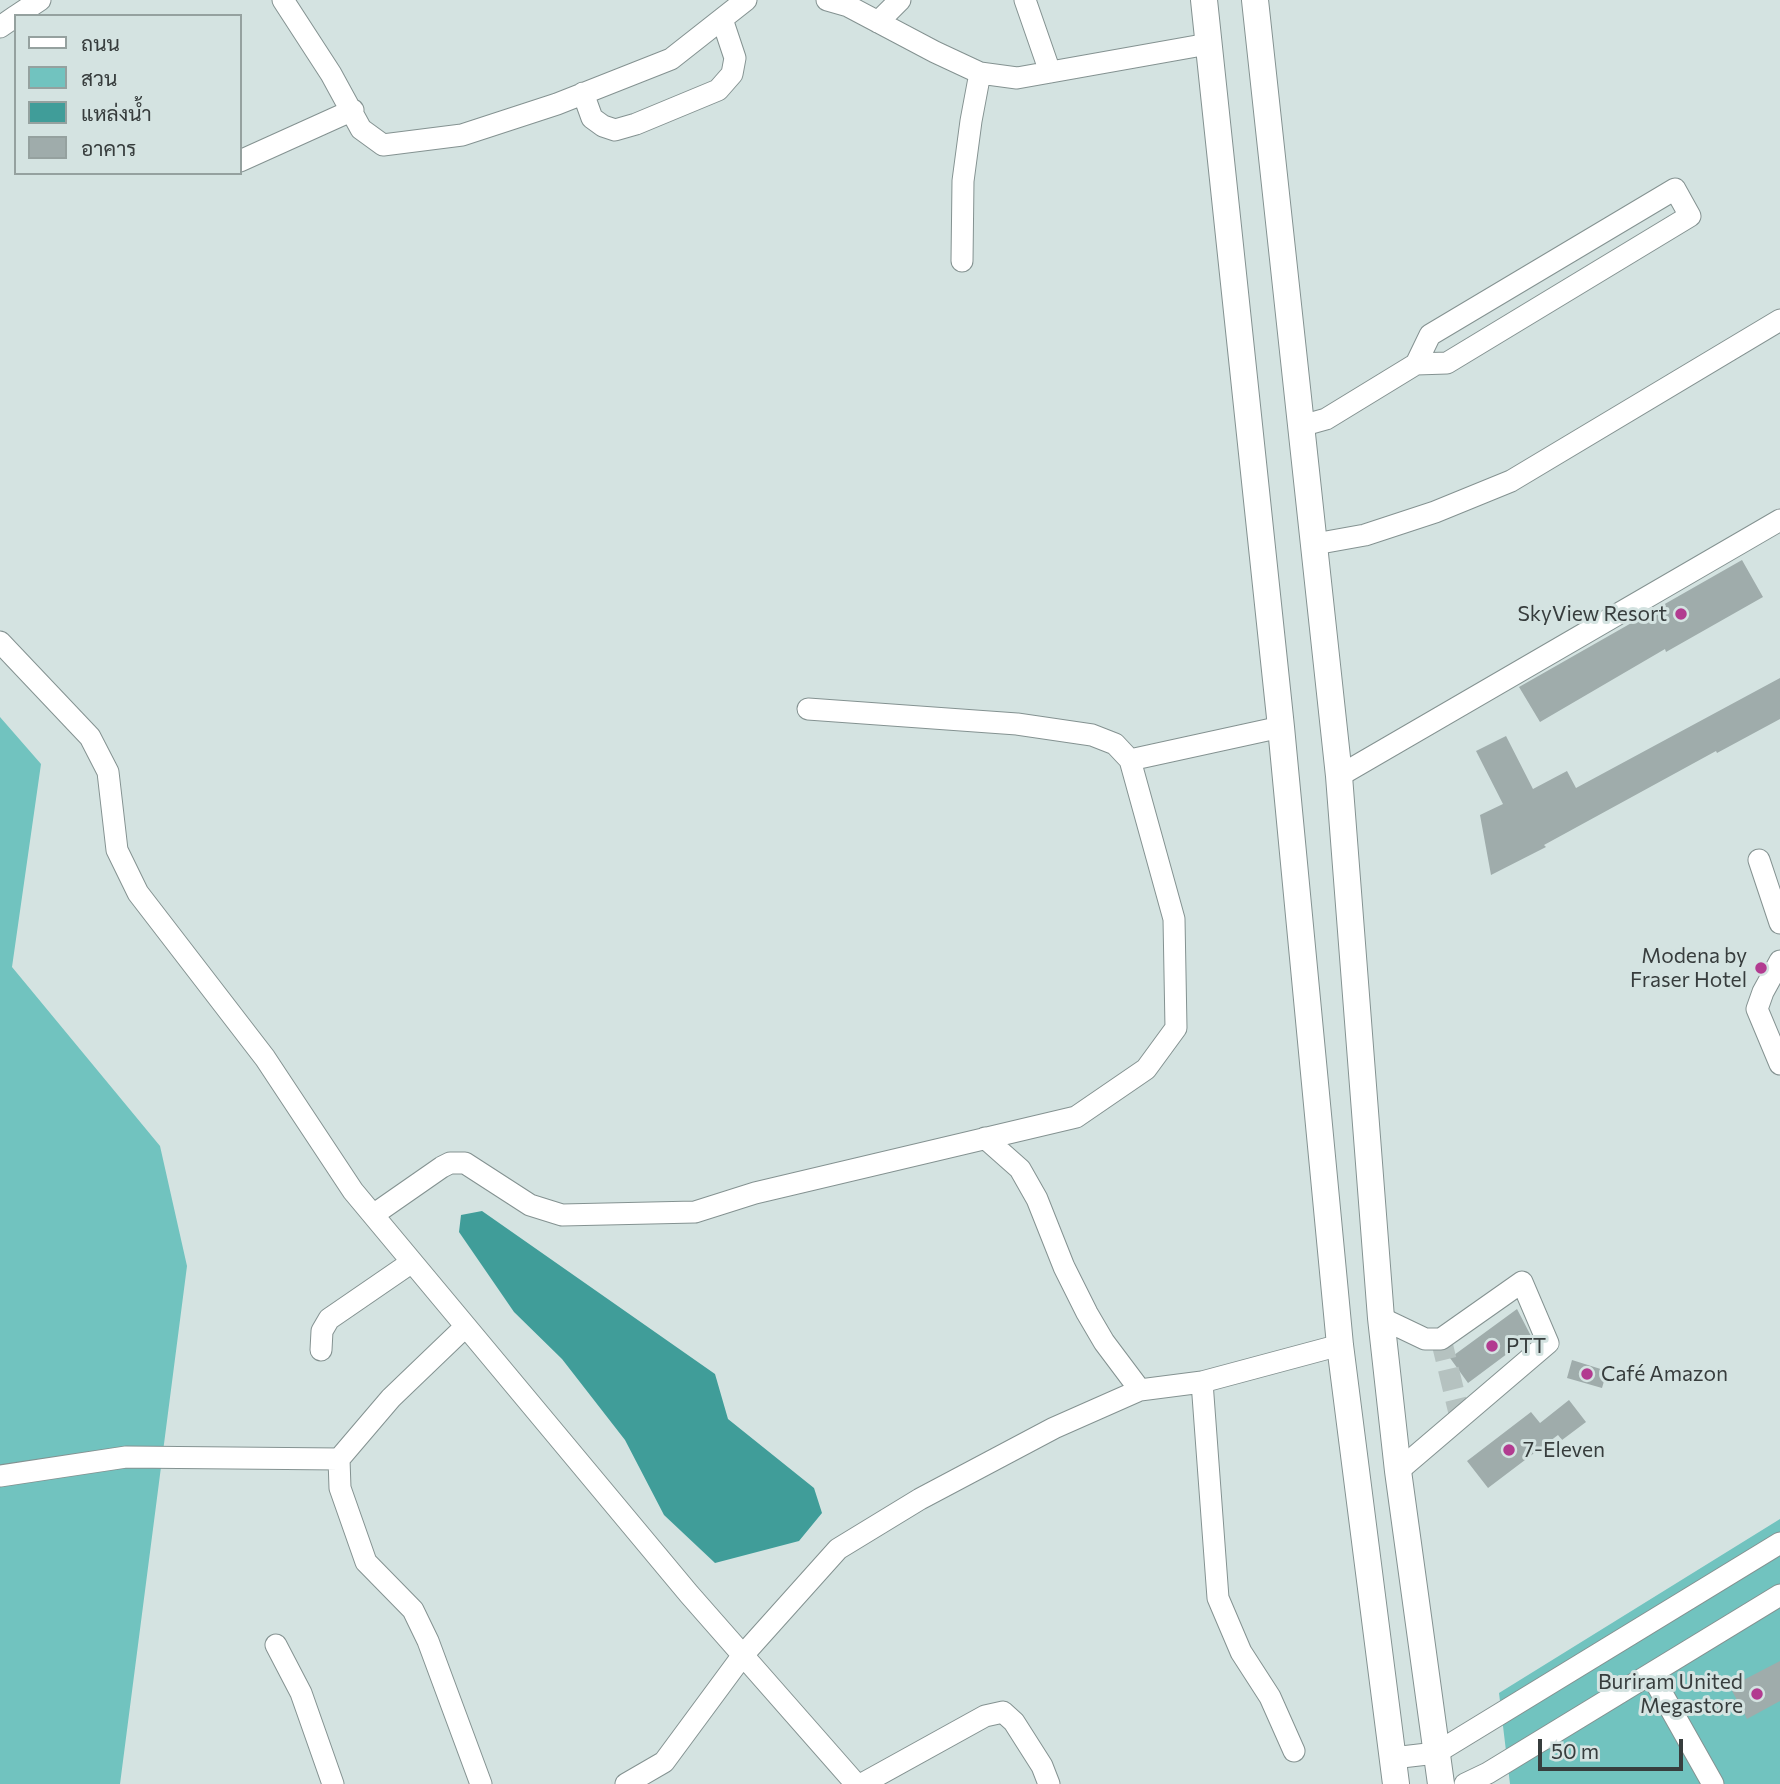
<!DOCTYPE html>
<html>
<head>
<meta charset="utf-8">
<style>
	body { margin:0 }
	#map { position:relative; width:1780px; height:1784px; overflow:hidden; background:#d4e3e1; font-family:Commissioner,Sarabun,sans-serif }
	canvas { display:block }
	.legend { position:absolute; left:14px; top:14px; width:228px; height:161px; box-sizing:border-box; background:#d4e3e1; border:2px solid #95a19f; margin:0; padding:9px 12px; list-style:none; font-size:21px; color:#373d3d }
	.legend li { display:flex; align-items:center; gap:14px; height:35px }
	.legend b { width:35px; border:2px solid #95a19f }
	.scale { position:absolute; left:1538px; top:1739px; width:145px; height:32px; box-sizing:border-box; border:4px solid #373d3d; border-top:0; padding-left:9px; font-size:21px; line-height:24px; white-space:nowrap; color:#373d3d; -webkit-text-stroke:5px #d4e3e1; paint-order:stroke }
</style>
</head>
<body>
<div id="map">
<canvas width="1780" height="1784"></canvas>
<ul class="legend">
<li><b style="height:9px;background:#fff"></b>ถนน</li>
<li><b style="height:19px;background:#71c3bf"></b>สวน</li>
<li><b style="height:19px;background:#409d99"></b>แหล่งน้ำ</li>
<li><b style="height:19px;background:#9facab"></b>อาคาร</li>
</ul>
<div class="scale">50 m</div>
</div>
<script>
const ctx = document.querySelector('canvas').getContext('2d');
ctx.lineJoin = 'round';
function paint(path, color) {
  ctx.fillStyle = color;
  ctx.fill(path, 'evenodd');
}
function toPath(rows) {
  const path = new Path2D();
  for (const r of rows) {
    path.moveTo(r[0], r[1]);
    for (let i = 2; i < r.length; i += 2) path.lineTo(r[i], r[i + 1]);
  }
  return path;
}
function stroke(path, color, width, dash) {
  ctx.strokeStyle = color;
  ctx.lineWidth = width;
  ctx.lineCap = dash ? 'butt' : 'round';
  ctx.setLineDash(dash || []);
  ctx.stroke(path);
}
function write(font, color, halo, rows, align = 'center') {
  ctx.font = font + ' Commissioner,sans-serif';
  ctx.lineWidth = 6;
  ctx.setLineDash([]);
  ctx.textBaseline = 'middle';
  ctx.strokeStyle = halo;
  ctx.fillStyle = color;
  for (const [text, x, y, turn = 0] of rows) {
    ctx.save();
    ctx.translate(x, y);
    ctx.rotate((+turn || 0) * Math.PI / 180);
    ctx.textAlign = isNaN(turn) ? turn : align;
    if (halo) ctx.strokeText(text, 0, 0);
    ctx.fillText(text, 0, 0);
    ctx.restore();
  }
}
paint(toPath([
	[0,717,41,764,12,967,160,1146,187,1266,120,1784,0,1784],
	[1780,1519,1780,1784,1510,1784,1499,1693]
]), '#71c3bf');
paint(toPath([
	[482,1211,715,1374,728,1419,814,1488,822,1513,799,1541,715,1563,664,1515,625,1440,562,1359,514,1312,459,1232,461,1215]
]), '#409d99');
paint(toPath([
	[1742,560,1763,597,1666,652,1665,649,1540,722,1519,687],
	[1780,678,1780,719,1717,753,1716,751,1544,845,1546,847,1491,875,1480,815,1503,804,1476,751,1506,736,1533,789,1567,771,1576,788],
	[1517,1309,1531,1336,1468,1383,1450,1358],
	[1572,1360,1607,1371,1602,1388,1567,1378],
	[1569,1400,1586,1422,1562,1440,1558,1435,1488,1488,1467,1461,1531,1412,1540,1423],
	[1780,1661,1780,1701,1747,1719,1730,1687]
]), '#9facab');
stroke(toPath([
	[1441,1339,1460,1417]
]), '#b5c2c0', 21, [21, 10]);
const minor = toPath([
	[283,0,331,74,361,129,383,145,462,135,557,104,671,59,746,0],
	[827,0,848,6,935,52,980,73,1017,78,1208,44],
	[1025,0,1050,72],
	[16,16,40,0],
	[878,22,900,0],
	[0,27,16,16],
	[583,93,592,118,603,126,615,130,636,124,718,90,732,74,735,58,722,19],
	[240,161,353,110],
	[962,261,963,181,971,121,980,73],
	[1301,426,1326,419,1416,364,1430,335,1675,189,1690,216,1447,363,1416,364],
	[1315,544,1365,535,1435,512,1511,481,1780,320],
	[0,642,90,737,108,772,117,850,138,893,265,1058,353,1191,689,1594,856,1784],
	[1130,760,1281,727],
	[1339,776,1780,520],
	[1759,860,1780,923],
	[1780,961,1763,992,1757,1009,1780,1064],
	[985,1138,1020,1169,1037,1199,1064,1267,1087,1313,1104,1342,1140,1390],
	[373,1215,442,1167,450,1163,465,1163,530,1205,562,1215,695,1212,755,1193,1076,1117,1146,1069,1176,1028,1174,919,1130,760,1115,744,1092,735,1017,724,808,709],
	[1381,1318,1425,1339,1441,1339,1522,1282,1548,1343,1398,1471],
	[465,1327,391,1398,339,1459,340,1488,366,1562,413,1610,428,1641,481,1784],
	[321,1350,322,1331,329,1319,412,1262],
	[1202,1382,1218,1598,1241,1652,1270,1697,1294,1751],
	[0,1476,126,1457,339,1459],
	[276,1645,301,1693,333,1784],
	[1651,1674,1713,1784],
	[1393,1758,1436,1753,1780,1543],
	[626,1784,664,1762,743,1655,838,1549,920,1499,1054,1428,1140,1390,1202,1382,1340,1345],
	[862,1784,985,1716,1003,1712,1014,1722,1042,1766,1049,1784],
	[1465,1784,1488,1773,1780,1595]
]);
const major = toPath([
	[1204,0,1281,727,1340,1345,1396,1784],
	[1255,0,1339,776,1381,1318,1398,1471,1441,1784]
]);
stroke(minor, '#849291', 23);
stroke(major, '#849291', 28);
stroke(minor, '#fff', 21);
stroke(major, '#fff', 26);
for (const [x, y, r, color] of [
	[1681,614,7,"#b23b90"],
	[1761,968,7,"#b23b90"],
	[1492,1346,7,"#b23b90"],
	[1587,1374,7,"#b23b90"],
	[1509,1450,7,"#b23b90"],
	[1757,1694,7,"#b23b90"]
]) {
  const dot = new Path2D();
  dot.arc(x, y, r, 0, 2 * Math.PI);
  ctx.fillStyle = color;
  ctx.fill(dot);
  stroke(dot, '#d4e3e1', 2.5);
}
write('21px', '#373d3d', '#d4e3e1', [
	["SkyView Resort",1667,614],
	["Modena by",1747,956],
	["Fraser Hotel",1747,980],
	["PTT",1506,1346,"left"],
	["Café Amazon",1601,1374,"left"],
	["7-Eleven",1523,1450,"left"],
	["Buriram United",1743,1682],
	["Megastore",1743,1706]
], 'right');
</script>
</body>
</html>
